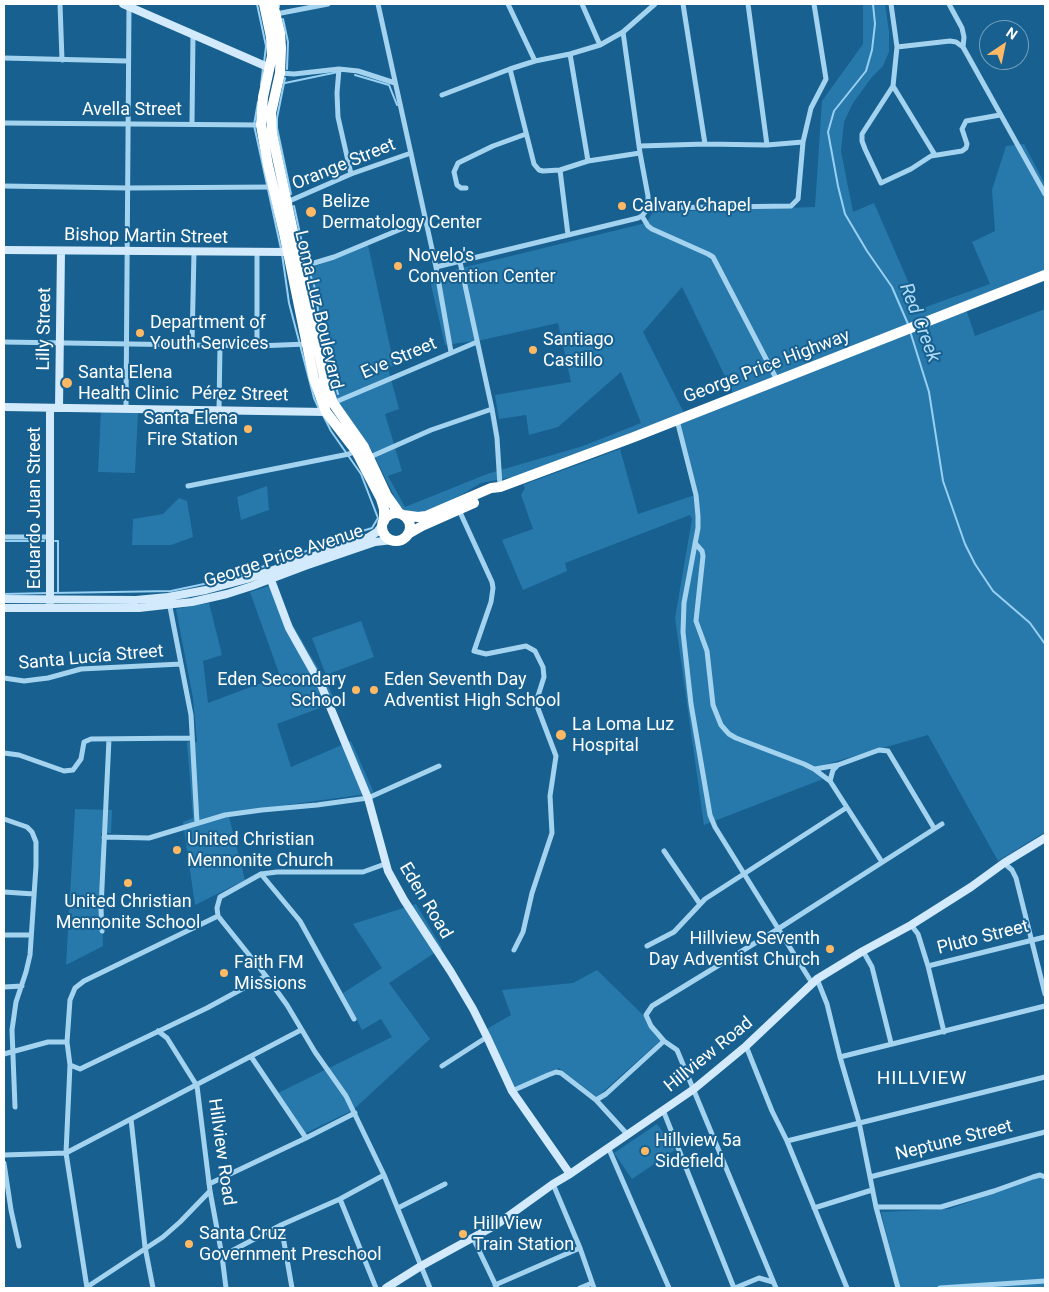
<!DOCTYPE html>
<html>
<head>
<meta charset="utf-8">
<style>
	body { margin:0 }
	#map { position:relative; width:1049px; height:1292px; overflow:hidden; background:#176090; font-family:Roboto,sans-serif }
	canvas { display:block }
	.frame { position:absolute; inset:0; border:5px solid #fff; pointer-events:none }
	.north { position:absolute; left:979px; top:20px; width:50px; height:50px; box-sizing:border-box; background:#176090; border:1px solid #74a0bc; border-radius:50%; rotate:34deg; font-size:14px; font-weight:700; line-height:20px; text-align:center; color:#fff }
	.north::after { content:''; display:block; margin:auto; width:18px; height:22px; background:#ffb863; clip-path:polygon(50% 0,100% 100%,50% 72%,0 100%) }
</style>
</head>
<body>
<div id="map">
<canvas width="1049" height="1292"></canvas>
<div class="frame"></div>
<div class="north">N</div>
</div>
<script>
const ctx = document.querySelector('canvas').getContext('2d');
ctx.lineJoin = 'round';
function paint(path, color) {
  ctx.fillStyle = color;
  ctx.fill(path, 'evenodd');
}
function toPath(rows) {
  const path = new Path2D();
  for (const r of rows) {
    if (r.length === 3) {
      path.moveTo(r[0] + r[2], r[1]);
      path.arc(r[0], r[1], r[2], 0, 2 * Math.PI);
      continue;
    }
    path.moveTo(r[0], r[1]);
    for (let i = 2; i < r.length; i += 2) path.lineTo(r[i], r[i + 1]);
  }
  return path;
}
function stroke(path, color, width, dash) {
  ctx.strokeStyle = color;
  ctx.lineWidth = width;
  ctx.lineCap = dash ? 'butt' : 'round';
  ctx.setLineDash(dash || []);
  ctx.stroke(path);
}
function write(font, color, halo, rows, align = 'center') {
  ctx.font = font + ' Roboto,sans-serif';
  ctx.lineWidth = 4;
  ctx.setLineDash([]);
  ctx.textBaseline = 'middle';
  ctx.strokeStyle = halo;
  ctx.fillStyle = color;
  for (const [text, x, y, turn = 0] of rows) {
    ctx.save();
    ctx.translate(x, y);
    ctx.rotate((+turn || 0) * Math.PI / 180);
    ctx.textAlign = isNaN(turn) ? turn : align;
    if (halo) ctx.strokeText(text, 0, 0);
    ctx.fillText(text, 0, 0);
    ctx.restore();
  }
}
paint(toPath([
	[863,4,885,4,889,32,889,52,883,66,872,77,853,103,844,122,841,151,853,212,874,203,920,309,990,284,972,242,995,231,992,190,1006,146,1024,144,1045,184,1045,272,733,393,682,287,643,332,684,413,518,476,481,483,443,506,419,513,406,511,399,506,370,447,337,401,329,377,318,325,317,307,306,270,368,245,394,365,388,368,399,409,385,414,402,471,388,476,405,507,487,474,583,446,641,423,621,372,558,427,529,435,526,415,499,419,495,395,571,382,558,323,482,340,445,345,429,276,646,223,653,212,815,207,822,101,863,44],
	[966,309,975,336,1045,309,1045,832,998,861,928,735,813,768,823,779,704,825,675,618,692,519,690,515,565,563,567,571,523,590,502,540,533,529,521,495,525,488,523,485,620,449,638,514,695,495,677,425],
	[101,411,138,412,135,473,98,472],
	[267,486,269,510,241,520,237,497],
	[179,498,187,501,193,537,171,545,132,545,133,519,163,514],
	[275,584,287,624,291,622,324,678,336,702,277,724,291,767,351,741,374,793,228,813,245,880,195,905,183,822,193,818,187,742,197,742,193,698,176,609,209,603,222,655,203,661,208,703,280,676,250,592],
	[361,621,374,657,326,675,312,638],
	[75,809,112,810,111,833,101,833,103,946,66,965],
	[416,904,442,948,389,983,430,1039,353,1110,304,1134,276,1094,392,1037,381,1019,362,1030,343,993,382,968,353,924],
	[597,970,643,1015,661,1040,597,1097,559,1068,514,1088,485,1030,511,1015,502,990,573,983],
	[657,1124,675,1150,632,1179,614,1153],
	[1045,1175,1045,1288,900,1288,881,1212,949,1209]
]), '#2779ac');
stroke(toPath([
	[257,4,266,46,264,63],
	[279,4,279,7],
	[873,4,875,24,872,50,866,71,834,111,828,132,838,186,845,214,867,251,892,287,908,324],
	[283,19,288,42,287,69],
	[355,75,389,85,397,105],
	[285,78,277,118,277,128,291,194],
	[285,83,338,72],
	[261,85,263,68],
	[258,102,254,125,281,249],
	[294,206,305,257],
	[282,254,289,303,314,398,319,409],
	[309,271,316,291,320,330,338,394],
	[910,331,929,392,943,481,965,544,975,564,993,591,1030,623,1045,644],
	[4,541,44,541],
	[55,541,58,541,58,593],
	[276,562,359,532,372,528,378,518,361,474,331,431,323,415],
	[53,593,171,591,232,578,267,565],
	[4,594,49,593]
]), '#97d0f2', 2);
stroke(toPath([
	[60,4,62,60],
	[378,4,436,267,451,352],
	[508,4,535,61],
	[582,4,600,45],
	[683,4,705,144],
	[748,4,767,145],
	[891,4,897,47,950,41,956,42,963,47,1045,194],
	[949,4,962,28,964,37,963,47],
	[276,14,328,4],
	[623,32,640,153,648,196,648,208],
	[897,47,893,86,862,134,862,141,865,149,881,183,911,169,931,156,962,151,966,148,967,144,962,129,966,121,1000,115],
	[570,54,588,161],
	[4,58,127,61],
	[339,69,337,93,338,117,351,174],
	[510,69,534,164,539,170,543,171,560,170,588,161,640,153],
	[280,73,294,74,339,69,358,71,395,83],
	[893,86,935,155],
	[442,95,510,69,535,61,570,54,600,45,623,32,655,4],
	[4,123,261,125],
	[192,123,193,34],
	[640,146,705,144,767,145,803,142],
	[560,170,568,235],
	[4,186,127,188,273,187],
	[466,188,461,188,457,185,454,172,458,163,493,146,526,134],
	[287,202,351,174,411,153],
	[642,216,648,226,652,229,708,254,713,257,777,380],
	[460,262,492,409,497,438,500,486],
	[301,267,334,257,425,219],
	[436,267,638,218,642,216,648,208,791,206,798,199,803,142,811,108,826,79,814,4],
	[4,342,257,346,307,344],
	[192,344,194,252],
	[257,346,257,253],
	[333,403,477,342],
	[126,408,129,7],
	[219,409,220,345],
	[677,420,696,495,698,516,698,528,684,603,683,632,691,704,710,815,715,827,812,983],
	[370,457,431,430,492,409],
	[188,486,349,454,356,451],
	[459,510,492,582,493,588,491,602,474,651,486,654,526,646,535,651,543,667,544,677,537,699,537,706,556,756,550,796,552,833,532,893,523,932,514,950],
	[4,537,50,537],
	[695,543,702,551,703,556,696,621,707,651,713,705,721,725,729,734,736,738,804,764,814,769,830,781,882,862],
	[169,602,191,715,197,823],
	[4,678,24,681,48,678,81,669,181,664],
	[4,753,19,755,64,771,73,770,81,759,84,742,91,739,192,738],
	[815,769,838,765,879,750,888,751,934,828],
	[830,781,833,770,837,766],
	[4,819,27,827,32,832,36,842,36,866,30,955,26,972,16,1002,12,1030,15,1107],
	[104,837,149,838,225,815,262,810,317,805,368,798,439,766],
	[664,851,700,904],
	[1004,863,1012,870,1016,878,1045,994],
	[385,864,363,872,277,872,261,874,220,897,217,908,218,916,266,976,287,1005,315,1052,346,1096,384,1175,430,1288],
	[261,874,300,921,354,1019],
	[4,892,34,894],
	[911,925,918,934,928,966,944,1032],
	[102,931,101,908,109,739],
	[4,935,31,935],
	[647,946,674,932,705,899,846,808],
	[863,951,872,967,891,1043],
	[928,966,1045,937],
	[817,979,827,1004,840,1057,859,1122,876,1207,898,1288],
	[4,987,22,986],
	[158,1031,167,1038,197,1086,210,1191,222,1256,226,1288],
	[746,1046,772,1111,787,1141,847,1288],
	[4,1054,48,1042,67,1042],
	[840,1057,1045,1006],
	[252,1058,306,1138],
	[70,1065,80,1069,207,1008,266,976],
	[442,1066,487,1037],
	[512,1091,548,1075,556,1072,561,1073,596,1100,627,1134],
	[596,1100,606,1094,664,1041],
	[663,1110,734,1288],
	[131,1119,145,1247,153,1288],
	[787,1141,1045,1077],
	[608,1147,669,1288],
	[4,1155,66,1153,301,1030],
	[4,1163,11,1210,19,1246],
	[870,1177,1045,1132],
	[209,1184,306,1138,355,1113],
	[553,1184,580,1248,594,1288],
	[340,1199,376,1288],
	[876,1207,941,1207,994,1191,1033,1177,1040,1175,1045,1177],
	[398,1208,445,1184],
	[814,1208,872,1190],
	[281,1225,292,1288],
	[473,1238,497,1288],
	[222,1256,281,1225,340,1199,384,1175],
	[495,1285,580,1248],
	[87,1287,163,1237,180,1222,210,1191],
	[87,1288,66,1153,70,1065,67,1042,70,1000,75,988,84,981,218,916],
	[580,1288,592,1283],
	[735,1288,759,1278,773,1282],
	[776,1288,677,1050,664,1041,651,1026,646,1015,652,1006,778,929,942,824],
	[940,1288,1045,1281]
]), '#a4d3f0', 5);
stroke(toPath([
	[123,4,270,68],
	[4,250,288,252],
	[4,407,326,412],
	[59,408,61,251],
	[268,572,289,628,321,685,368,798,388,871,404,900,451,972,473,1009,487,1037,512,1091,570,1174],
	[4,599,136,600,168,597,206,590,247,579,369,537,377,532,382,525],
	[50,604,50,408],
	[4,608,139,608,192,602,227,594,252,586,305,566,375,542,393,540],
	[386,1288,421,1266,496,1225,553,1184,570,1174,694,1089,746,1046,817,979,863,951,911,925,971,887,1004,863,1045,838]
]), '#d2eafb', 8);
stroke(toPath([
	[264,4,271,37,272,56,263,97,261,125,268,165,284,233,314,379,326,412,356,451,381,499,384,509,384,521],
	[273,4,280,33,281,48,280,73,271,113,272,133,324,377,333,403,364,447,387,496,399,513],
	[396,527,14],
	[403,515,418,517,426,516,491,488,500,487,634,437,1045,275],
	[408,534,422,526,474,503]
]), '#fff', 10);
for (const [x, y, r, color] of [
	[622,206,5,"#ffb863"],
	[311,212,6,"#ffb863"],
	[398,266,5,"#ffb863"],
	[140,333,5,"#ffb863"],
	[533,350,5,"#ffb863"],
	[67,383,6,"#ffb863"],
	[248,429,5,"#ffb863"],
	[356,690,5,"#ffb863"],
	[374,690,5,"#ffb863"],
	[561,735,6,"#ffb863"],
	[177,850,5,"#ffb863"],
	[128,883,5,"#ffb863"],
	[830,949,5,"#ffb863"],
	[224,973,5,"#ffb863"],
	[645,1151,5,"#ffb863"],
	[463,1234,5,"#ffb863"],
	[189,1244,5,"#ffb863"]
]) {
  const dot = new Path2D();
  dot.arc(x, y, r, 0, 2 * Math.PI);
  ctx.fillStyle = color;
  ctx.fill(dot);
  stroke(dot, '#176090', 2);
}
write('18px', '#fff', '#176090', [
	["Avella Street",132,110],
	["Orange Street",344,165,-22],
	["Bishop Martin Street",146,237,1],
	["Loma Luz Boulevard",318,310,77],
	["Lilly Street",45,329,-89],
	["Eve Street",399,359,-23],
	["George Price Highway",767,367,-21],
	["Pérez Street",240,395,1],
	["Eduardo Juan Street",35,508,-90],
	["George Price Avenue",284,557,-18],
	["Santa Lucía Street",91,658,-5],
	["Eden Road",425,901,59],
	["Pluto Street",983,938,-14],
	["Hillview Road",709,1055,-39],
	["Neptune Street",954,1141,-14],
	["Hillview Road",221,1152,82]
]);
write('18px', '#fff', '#176090', [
	["Belize",322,202],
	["Dermatology Center",322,223],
	["Calvary Chapel",632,206],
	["Novelo's",408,256],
	["Convention Center",408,277],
	["Department of",150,323],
	["Youth Services",150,344],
	["Santiago",543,340],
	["Castillo",543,361],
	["Santa Elena",78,373],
	["Health Clinic",78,394],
	["Santa Elena",238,419,"right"],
	["Fire Station",238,440,"right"],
	["Eden Secondary",346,680,"right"],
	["School",346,701,"right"],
	["Eden Seventh Day",384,680],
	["Adventist High School",384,701],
	["La Loma Luz",572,725],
	["Hospital",572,746],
	["United Christian",187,840],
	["Mennonite Church",187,861],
	["United Christian",128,902,"center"],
	["Mennonite School",128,923,"center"],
	["Hillview Seventh",820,939,"right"],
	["Day Adventist Church",820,960,"right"],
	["Faith FM",234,963],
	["Missions",234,984],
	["Hillview 5a",655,1141],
	["Sidefield",655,1162],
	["Hill View",473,1224],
	["Train Station",473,1245],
	["Santa Cruz",199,1234],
	["Government Preschool",199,1255]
], 'left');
write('italic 19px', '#b0dcf7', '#176090', [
	["Red Creek",919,323,69]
]);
ctx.letterSpacing = '1px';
write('19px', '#fff', '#176090', [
	["HILLVIEW",922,1079]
]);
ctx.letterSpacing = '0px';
</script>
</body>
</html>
